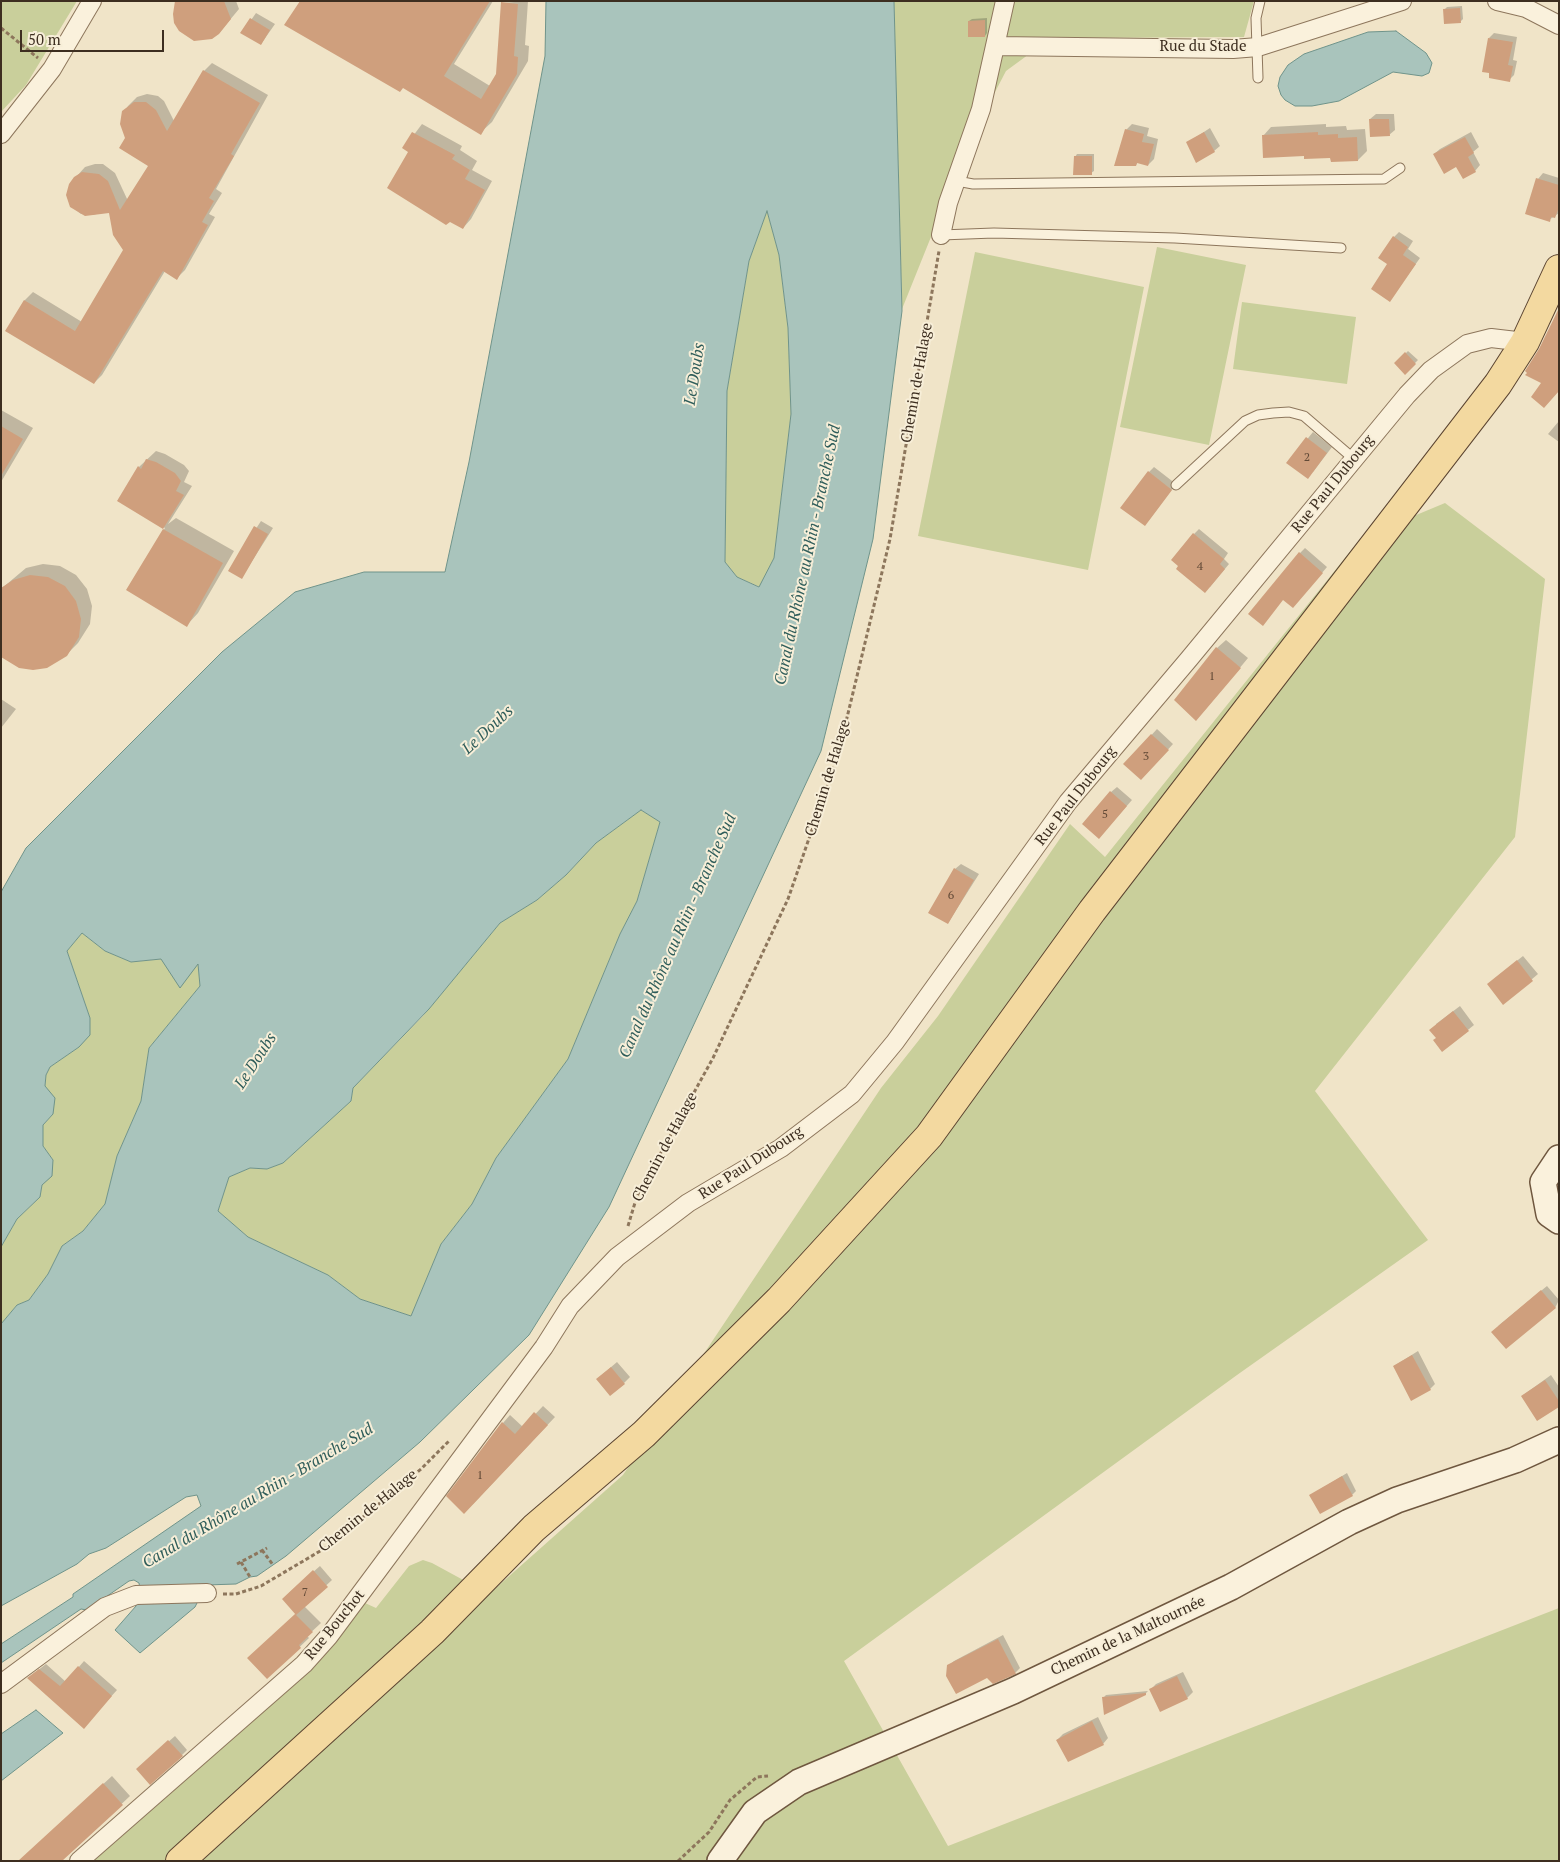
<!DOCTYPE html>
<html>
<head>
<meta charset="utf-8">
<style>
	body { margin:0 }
	#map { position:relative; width:1560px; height:1862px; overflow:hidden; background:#f0e4c8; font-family:"PT Serif",serif }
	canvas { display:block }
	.frame { position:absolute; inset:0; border:2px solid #3d2e20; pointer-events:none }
	.scale { position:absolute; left:20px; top:30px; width:144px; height:22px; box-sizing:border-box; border:2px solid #3d2e20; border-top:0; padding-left:6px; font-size:15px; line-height:18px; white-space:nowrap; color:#3d2e20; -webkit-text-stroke:4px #f7eed8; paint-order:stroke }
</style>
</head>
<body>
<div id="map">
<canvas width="1560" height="1862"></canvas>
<div class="frame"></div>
<div class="scale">50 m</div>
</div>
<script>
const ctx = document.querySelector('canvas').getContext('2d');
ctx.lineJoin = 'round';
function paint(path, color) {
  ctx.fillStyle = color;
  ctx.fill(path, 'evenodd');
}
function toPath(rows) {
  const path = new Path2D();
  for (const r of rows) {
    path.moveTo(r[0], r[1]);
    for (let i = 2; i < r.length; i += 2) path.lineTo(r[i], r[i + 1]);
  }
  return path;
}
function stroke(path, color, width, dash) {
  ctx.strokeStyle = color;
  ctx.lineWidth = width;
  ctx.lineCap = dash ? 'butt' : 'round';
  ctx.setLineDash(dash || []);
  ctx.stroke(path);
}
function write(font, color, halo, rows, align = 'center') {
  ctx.font = font + ' "PT Serif",serif';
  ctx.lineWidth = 4;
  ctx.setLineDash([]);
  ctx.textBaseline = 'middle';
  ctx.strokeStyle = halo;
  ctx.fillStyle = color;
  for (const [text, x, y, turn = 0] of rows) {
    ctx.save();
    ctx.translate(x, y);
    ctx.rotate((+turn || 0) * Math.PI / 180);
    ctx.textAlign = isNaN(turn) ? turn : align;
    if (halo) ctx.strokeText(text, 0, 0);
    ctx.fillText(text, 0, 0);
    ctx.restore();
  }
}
paint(toPath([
	[1,1,77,1,26,85,1,112],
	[894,1,1254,1,1244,37,1051,38,1006,71,946,186,939,217,902,309],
	[767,211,779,255,788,328,791,414,774,558,760,587,737,577,725,562,727,391,749,261],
	[1157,247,1246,265,1209,445,1120,427],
	[975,252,1144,287,1088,570,918,536],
	[1242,302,1356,317,1347,384,1233,369],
	[1445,503,1545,579,1515,837,1315,1091,1428,1240,1237,1375,844,1661,948,1846,1559,1608,1559,1861,93,1861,310,1670,365,1603,376,1608,409,1566,423,1560,432,1563,489,1594,623,1475,881,1088,938,1016,1070,824,1105,857,1361,538],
	[641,810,660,822,637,901,620,934,568,1059,496,1158,472,1204,441,1244,411,1316,360,1299,328,1275,248,1237,218,1211,229,1177,250,1168,267,1169,283,1163,351,1101,353,1088,423,1016,500,923,537,900,566,875,596,843],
	[82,933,105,951,131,962,161,959,198,963,200,986,149,1048,141,1101,117,1156,105,1204,83,1231,62,1246,48,1274,29,1300,17,1305,1,1324,1,1247,17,1219,40,1197,42,1185,53,1160,43,1146,43,1125,53,1114,45,1086,46,1075,50,1067,79,1047,90,1018,67,951]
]), '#c9cf9b');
const water = toPath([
	[546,1,894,1,902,311,873,539,821,751,609,1207,529,1335,420,1442,286,1556,257,1576,250,1577,236,1584,206,1585,195,1607,140,1653,115,1630,136,1606,140,1589,139,1583,134,1580,129,1581,87,1610,81,1609,1,1663,1,1644,73,1597,73,1594,201,1506,197,1495,186,1497,106,1548,89,1554,77,1564,1,1606,1,1324,17,1305,29,1300,48,1274,62,1246,83,1231,105,1204,117,1156,141,1101,149,1048,200,986,198,964,180,988,161,959,131,962,105,951,82,933,67,951,90,1018,90,1035,79,1047,50,1067,46,1075,45,1086,55,1098,53,1114,43,1125,43,1146,53,1160,52,1176,42,1185,40,1197,17,1219,1,1247,1,892,26,848,222,652,295,592,364,572,445,572,469,462,545,56,546,1],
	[767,211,779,255,788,328,791,414,774,558,759,587,737,577,725,562,727,391,749,261,767,211],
	[641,810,660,822,637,901,620,934,568,1059,496,1158,472,1204,441,1244,411,1316,360,1299,328,1275,248,1237,218,1211,229,1177,250,1168,267,1169,283,1163,351,1101,353,1088,429,1009,500,923,537,900,566,875,596,843,641,810],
	[1396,31,1426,53,1432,63,1429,73,1422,76,1393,72,1339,101,1312,106,1295,106,1285,100,1281,95,1278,86,1280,77,1288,65,1304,54,1368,32,1396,31],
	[36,1710,63,1733,1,1781,1,1734,36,1710]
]);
paint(water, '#a9c4bc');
stroke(water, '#6f938a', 1);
paint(toPath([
	[179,1,236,1,239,9,219,33],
	[301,1,493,1,454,64,490,86,497,75,502,3,528,1,525,45,529,46,528,61,492,122,480,133],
	[1462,6,1463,19,1460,22,1445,9,1447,7],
	[256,13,275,24,261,44,242,33],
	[987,18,987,33,985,36,969,21,972,19],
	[1494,33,1517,37,1513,60,1517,61,1514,75,1509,80,1489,38],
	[212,63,268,95,216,189,222,193,209,214,215,217,185,270,177,278,165,271,102,375,94,383,7,331,25,300,33,292,82,322,125,250,110,211,92,215,81,214,71,206,77,176,85,167,95,164,103,164,115,173,128,201,150,165,127,138,121,118,128,106,137,97,147,94,158,96,164,101,174,121,204,71],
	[1376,114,1394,114,1395,130,1389,135,1370,119],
	[422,124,462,146,460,150,477,161,472,170,492,181,471,219,463,228,409,151,404,148],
	[1132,124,1149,128,1147,136,1158,139,1154,159,1148,165,1138,162,1136,165,1126,130],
	[1326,124,1326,127,1346,126,1347,130,1365,129,1367,151,1358,160,1305,155,1263,136,1271,127],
	[1210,128,1220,146,1214,151,1187,143],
	[1471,132,1479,147,1473,152,1480,165,1475,171,1457,165,1434,154,1440,149],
	[1077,154,1094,154,1094,171,1091,173,1075,157],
	[1543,173,1559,178,1559,213,1549,220,1538,179],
	[1399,232,1413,241,1408,249,1420,258,1390,300,1389,264,1394,237],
	[1408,351,1418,360,1405,373,1396,363],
	[1,410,33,428,1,482],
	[1559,421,1559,442,1548,434],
	[1313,432,1332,447,1313,472,1288,463],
	[156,451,165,454,184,465,189,471,184,482,192,486,168,524,176,518,234,551,198,613,187,625,128,589,165,528,118,501,139,467],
	[1154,467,1176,484,1149,520,1149,472],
	[261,521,273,528,242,577,229,570],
	[1199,529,1228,553,1224,559,1229,564,1210,587,1194,534],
	[1305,548,1327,567,1298,601,1300,553],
	[43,564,60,566,76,575,87,589,92,606,90,624,78,643,66,655,1,589,26,568],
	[1226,640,1248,658,1204,711,1217,648],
	[1,699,16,709,1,728],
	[1157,729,1173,744,1141,779,1125,764],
	[1117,787,1132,800,1104,832,1111,792],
	[961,864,979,874,948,923,955,869],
	[1523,956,1538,974,1504,1003,1494,979],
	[1460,1006,1474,1025,1443,1050,1437,1038,1436,1024],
	[1547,1286,1559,1300,1555,1308,1498,1326],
	[1418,1351,1435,1384,1430,1389,1394,1366],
	[617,1362,630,1377,624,1383,603,1374],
	[1551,1375,1559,1387,1559,1405,1522,1396],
	[543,1406,555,1417,472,1505,503,1423,510,1415,523,1427],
	[1347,1473,1356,1491,1352,1495,1311,1495],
	[320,1566,332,1580,304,1606,321,1623,307,1636,309,1638,267,1678,258,1649,297,1613,289,1593],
	[1003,1635,1020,1668,1015,1673,987,1677,948,1666,954,1661],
	[84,1661,117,1690,89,1721,28,1678,46,1664,66,1682],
	[1183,1672,1193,1692,1187,1698,1151,1689,1156,1684],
	[1148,1691,1145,1694,1103,1698,1106,1695],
	[1098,1717,1108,1738,1103,1744,1057,1740,1063,1734],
	[175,1736,187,1750,182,1755,143,1764],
	[112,1776,130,1796,61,1861,20,1861]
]), '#0003');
paint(toPath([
	[175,1,224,1,231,19,219,34,212,39,194,41,179,31,174,23,173,14],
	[300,1,490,1,444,76,481,99,496,74,501,2,518,4,514,56,518,57,517,74,481,135,403,88,400,92,284,25],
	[1460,8,1461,23,1444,24,1443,9],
	[250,18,270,30,261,45,240,33],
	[985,20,985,37,968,37,968,21],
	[1488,38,1513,42,1508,65,1513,66,1510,82,1489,78,1489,73,1482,72],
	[203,70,260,103,231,154,234,156,209,198,214,201,202,222,208,225,177,280,163,271,94,384,5,331,24,300,75,331,123,250,113,235,109,213,85,216,70,207,66,195,69,184,74,177,82,172,99,174,108,181,120,210,148,166,119,148,125,138,120,124,122,111,134,102,146,102,156,110,167,131],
	[1369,119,1389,119,1390,136,1370,137],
	[1125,129,1144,134,1142,142,1154,144,1148,166,1137,163,1136,166,1114,166],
	[412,132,455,155,452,159,470,170,465,179,485,190,463,229,450,222,446,225,387,188,408,152,402,148],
	[1204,132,1215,152,1196,163,1186,142],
	[1318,132,1318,135,1338,134,1338,138,1357,137,1358,161,1331,162,1330,158,1304,159,1304,156,1263,158,1262,135],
	[1465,137,1474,153,1468,157,1476,172,1463,179,1456,167,1444,174,1433,154],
	[1074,156,1092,156,1092,175,1073,175],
	[1536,178,1559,185,1559,207,1555,218,1551,217,1550,222,1525,214],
	[1393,236,1408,247,1403,255,1416,264,1390,302,1371,289,1387,264,1378,258],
	[1559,308,1559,391,1544,408,1531,397,1541,383,1525,375,1527,373,1525,371,1539,349],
	[1405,352,1416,364,1405,375,1394,363],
	[1,426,23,439,1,476],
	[1306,437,1327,453,1308,479,1286,463],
	[146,459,156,462,175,473,181,481,176,491,184,495,163,529,117,501,138,466,141,469],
	[1148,471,1172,490,1145,526,1120,508],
	[254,526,268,534,242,579,228,571],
	[163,529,223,563,187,627,126,590],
	[1193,533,1224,559,1220,564,1225,569,1205,593,1176,569,1178,566,1171,560],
	[1299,552,1323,573,1293,608,1283,600,1263,626,1248,614],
	[30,575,48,577,65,586,76,601,81,619,79,637,67,656,47,668,33,670,19,668,1,657,1,588,13,580],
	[1216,647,1241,668,1196,721,1174,700],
	[1151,734,1169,750,1141,780,1123,764],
	[1110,791,1127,806,1099,839,1082,824],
	[954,868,974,880,948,924,928,913],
	[1517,960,1533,981,1503,1005,1487,984],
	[1453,1011,1469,1031,1442,1052,1433,1040,1436,1038,1429,1030],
	[1541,1290,1556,1308,1506,1349,1491,1332],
	[1412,1355,1431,1390,1411,1401,1393,1366],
	[611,1367,625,1384,610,1396,596,1379],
	[1545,1380,1559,1401,1559,1407,1537,1421,1521,1396],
	[534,1412,548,1425,464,1514,446,1496,502,1422,515,1434],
	[1342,1476,1353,1496,1320,1514,1309,1495],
	[313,1570,328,1587,296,1615,282,1599],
	[295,1614,313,1632,299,1645,301,1648,267,1679,247,1658],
	[998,1639,1016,1674,993,1684,987,1678,956,1694,946,1676,947,1665],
	[78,1666,112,1696,84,1729,27,1678,39,1669,60,1686],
	[1177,1676,1188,1699,1160,1712,1149,1689],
	[1146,1693,1146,1695,1104,1715,1102,1697],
	[1092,1721,1104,1745,1068,1762,1056,1740],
	[168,1740,183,1756,150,1785,136,1769],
	[103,1783,123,1805,62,1861,18,1861]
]), '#cf9f7d');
const lane = toPath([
	[1258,78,1256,18,1260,1],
	[957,181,973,184,1384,179,1400,168],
	[941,235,994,233,1175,238,1341,248],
	[1176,485,1245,421,1258,415,1273,413,1289,412,1304,416,1354,459]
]);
const street = toPath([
	[1497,1,1526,8,1559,25],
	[997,46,1233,49,1258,47,1402,1],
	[1,134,52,69,92,1],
	[941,235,948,203,981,109,1005,1],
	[1,1684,105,1607,136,1595,207,1593],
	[79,1861,304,1664,329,1636,544,1347,570,1306,617,1257,688,1203,781,1148,852,1094,895,1042,1068,802,1189,659,1407,395,1431,370,1467,344,1491,338,1525,342]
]);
const secondary = toPath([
	[1559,1158,1543,1182,1549,1214,1559,1221],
	[720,1861,755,1812,799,1782,1013,1691,1231,1587,1349,1522,1397,1500,1515,1460,1559,1440]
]);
const primary = toPath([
	[180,1861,432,1632,534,1528,644,1434,779,1300,929,1136,1092,911,1498,384,1525,342,1559,269]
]);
stroke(lane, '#8d765c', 11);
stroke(street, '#8d765c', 20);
stroke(secondary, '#6f573f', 28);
stroke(primary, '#5b4430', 30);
stroke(toPath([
	[1,28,38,58],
	[628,1226,637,1196,713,1058,788,899,838,755,890,539,939,251],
	[262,1550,273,1565],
	[241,1562,250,1577],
	[237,1564,267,1548],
	[223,1594,236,1594,261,1586,327,1547,421,1469,450,1440],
	[678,1861,709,1832,730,1800,757,1777,768,1776]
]), '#8d765c', 3, [4, 2.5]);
stroke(lane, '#faf1dc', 9);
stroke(street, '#faf1dc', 18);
stroke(secondary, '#faf1dc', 25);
stroke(primary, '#f3d9a0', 28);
write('12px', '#624a37', null, [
	["2",1307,458],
	["4",1200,567],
	["1",1212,677],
	["3",1146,757],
	["5",1105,815],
	["6",951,896],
	["1",480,1476],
	["7",305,1593]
]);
write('15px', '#3d2e20', '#f7eed8', [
	["Rue du Stade",1203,47],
	["Chemin de Halage",917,383,-80],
	["Rue Paul Dubourg",1333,484,-51],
	["Chemin de Halage",828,778,-73],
	["Rue Paul Dubourg",1076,796,-52],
	["Chemin de Halage",665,1147,-62],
	["Rue Paul Dubourg",751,1163,-33],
	["Chemin de Halage",368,1511,-39],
	["Rue Bouchot",335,1625,-51],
	["Chemin de la Maltournée",1128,1636,-25]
]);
write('italic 16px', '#2f5d5a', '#f7eed8', [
	["Le Doubs",695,374,-81],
	["Canal du Rhône au Rhin - Branche Sud",808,555,-78],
	["Le Doubs",488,730,-43],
	["Canal du Rhône au Rhin - Branche Sud",678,936,-66],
	["Le Doubs",256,1061,-57],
	["Canal du Rhône au Rhin - Branche Sud",258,1496,-31]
]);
</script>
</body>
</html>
